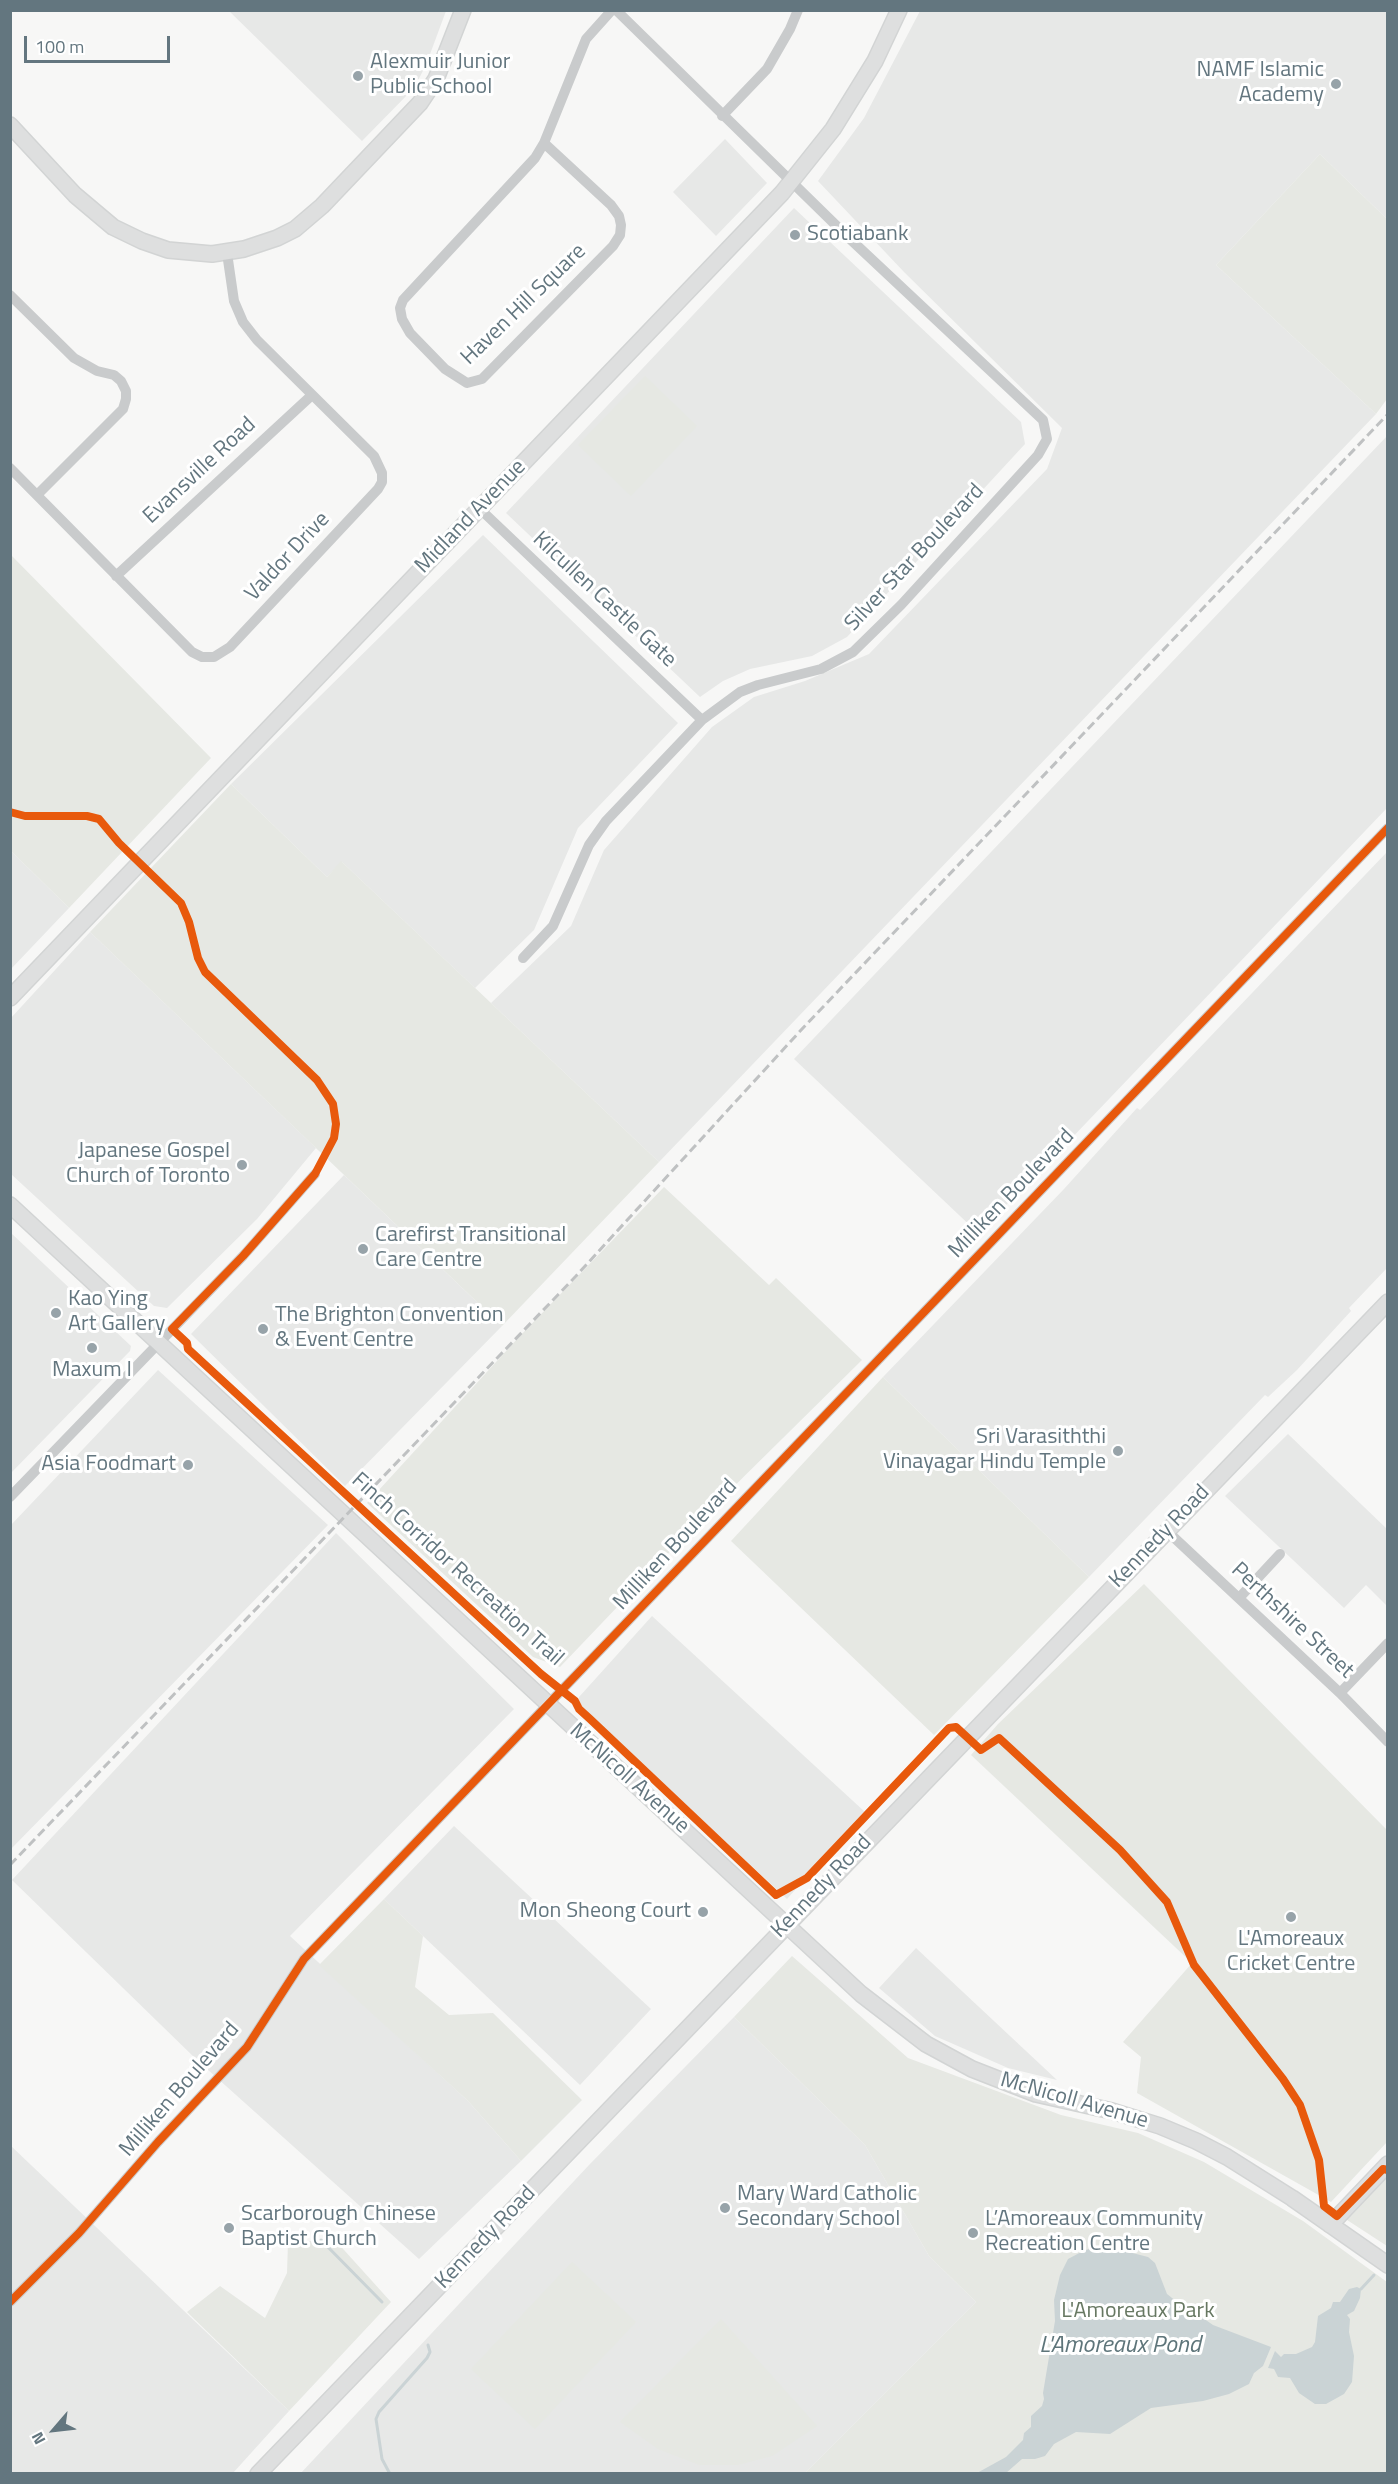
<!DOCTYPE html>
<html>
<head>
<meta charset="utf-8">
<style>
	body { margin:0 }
	#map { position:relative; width:1398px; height:2484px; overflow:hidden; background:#f7f7f6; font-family:"Titillium Web",sans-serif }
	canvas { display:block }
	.frame { position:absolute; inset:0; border:12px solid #63767f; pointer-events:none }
	.north { position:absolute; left:24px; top:2400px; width:60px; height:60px; -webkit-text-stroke:4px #fff; paint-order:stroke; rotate:242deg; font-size:16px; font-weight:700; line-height:24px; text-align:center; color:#63767f }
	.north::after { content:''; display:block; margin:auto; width:21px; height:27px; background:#63767f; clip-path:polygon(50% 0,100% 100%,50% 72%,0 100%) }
	.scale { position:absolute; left:24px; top:36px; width:146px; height:27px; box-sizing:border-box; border:3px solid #63767f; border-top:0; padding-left:8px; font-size:18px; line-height:21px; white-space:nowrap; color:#63767f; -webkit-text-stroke:4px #fff; paint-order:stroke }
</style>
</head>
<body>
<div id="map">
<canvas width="1398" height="2484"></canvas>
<div class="frame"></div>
<div class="north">N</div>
<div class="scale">100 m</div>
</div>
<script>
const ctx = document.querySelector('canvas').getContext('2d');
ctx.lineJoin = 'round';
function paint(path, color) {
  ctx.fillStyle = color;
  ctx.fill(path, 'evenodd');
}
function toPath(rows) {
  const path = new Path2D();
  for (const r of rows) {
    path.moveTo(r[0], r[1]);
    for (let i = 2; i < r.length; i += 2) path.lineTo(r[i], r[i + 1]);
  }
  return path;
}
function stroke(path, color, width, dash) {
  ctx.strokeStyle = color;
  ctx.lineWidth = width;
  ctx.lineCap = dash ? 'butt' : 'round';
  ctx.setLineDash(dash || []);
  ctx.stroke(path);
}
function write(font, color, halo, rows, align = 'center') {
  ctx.font = font + ' "Titillium Web",sans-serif';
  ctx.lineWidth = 6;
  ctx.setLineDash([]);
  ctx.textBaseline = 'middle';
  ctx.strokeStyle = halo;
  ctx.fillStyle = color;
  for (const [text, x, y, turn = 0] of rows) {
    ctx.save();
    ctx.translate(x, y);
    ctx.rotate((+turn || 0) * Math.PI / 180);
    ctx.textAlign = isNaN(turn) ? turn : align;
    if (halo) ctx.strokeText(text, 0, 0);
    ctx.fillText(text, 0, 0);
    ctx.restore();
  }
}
paint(toPath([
	[229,11,446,11,426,65,414,88,362,141],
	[920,11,1387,11,1387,219,1320,154,1216,265,1376,414,659,1162,491,1003,571,926,604,850,712,727,754,697,805,681,869,654,1047,469,1062,428,904,272,818,181,864,118],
	[725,139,767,183,716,236,673,192],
	[794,208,1021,422,1025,444,847,637,812,656,750,669,723,681,700,697,506,513],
	[1387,436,1387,808,1045,1166,978,1233,794,1059],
	[483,535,678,723,578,828,534,930,475,988,342,862,327,877,231,784],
	[11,851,69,908,11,969,10,969],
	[1387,852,1387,1268,1349,1308,1351,1311,1297,1370,1268,1397,1265,1395,1089,1577,883,1377,1064,1189,1137,1108,1140,1110],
	[90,932,316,1148,257,1219,167,1308,154,1306,11,1174,10,1019],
	[344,1175,502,1326,345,1486,191,1334],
	[11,1233,131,1346,130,1351,11,1473],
	[158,1370,328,1525,11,1849,11,1525],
	[1288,1434,1387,1529,1387,1606,1366,1585,1344,1608,1225,1496],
	[336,1533,514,1709,290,1936,468,2101,521,2161,419,2259,197,2060,12,1880],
	[652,1616,865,1812,787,1899,579,1705,579,1697],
	[454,1826,651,2009,580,2085,384,1899],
	[916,1948,1057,2080,1008,2068,935,2036,879,1988],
	[734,2017,865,2145,929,2256,976,2302,805,2473,300,2474,589,2165],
	[10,2145,289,2411,233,2473,11,2473]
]), '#e7e8e7');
paint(toPath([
	[1320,154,1387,219,1387,399,1376,414,1216,265],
	[645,376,697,426,631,496,578,445],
	[11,555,211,758,69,908,11,851],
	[231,784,327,877,341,861,659,1162,502,1326,90,932],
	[664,1187,769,1285,776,1278,862,1360,704,1516,560,1667,533,1657,367,1503,518,1338],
	[883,1377,1089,1577,934,1735,731,1541],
	[1144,1584,1387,1830,1387,2142,1331,2202,1137,2093,1141,2057,1123,2042,1192,1963,971,1755,998,1724],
	[384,1899,423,1936,415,1987,449,2015,493,2013,582,2100,521,2161,468,2101,319,1965],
	[792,1956,908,2058,1061,2115,1138,2133,1204,2162,1303,2221,1387,2282,1387,2473,805,2473,976,2302,929,2256,865,2145,734,2017],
	[1387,2174,1387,2246,1344,2218],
	[335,2240,391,2302,289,2411,187,2312,220,2286,265,2318,287,2273,288,2242],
	[572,2262,636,2322,535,2429,471,2369],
	[721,2319,817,2426,772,2456,738,2465,699,2465,658,2449,620,2422]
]), '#e6e8e3');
paint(toPath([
	[1099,2247,1113,2248,1148,2257,1155,2263,1167,2294,1191,2313,1200,2316,1213,2325,1271,2347,1263,2366,1254,2373,1249,2384,1229,2394,1203,2401,1151,2408,1110,2434,1076,2432,1054,2444,1045,2456,1035,2459,1022,2459,1006,2473,977,2473,1006,2457,1023,2440,1024,2433,1031,2427,1031,2416,1042,2406,1044,2399,1043,2393,1055,2321,1054,2300,1060,2275,1068,2259,1085,2250],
	[1357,2287,1361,2289,1360,2298,1354,2311,1347,2315,1350,2319,1349,2332,1354,2356,1352,2382,1344,2394,1326,2404,1315,2404,1299,2393,1290,2378,1278,2377,1274,2369,1268,2368,1275,2351,1281,2357,1284,2354,1296,2354,1312,2347,1315,2342,1318,2316,1331,2308,1333,2302,1340,2302,1349,2289]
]), '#cad3d5');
stroke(toPath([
	[321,2240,382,2302],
	[1361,2289,1374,2275],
	[390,2474,382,2459,376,2419,379,2412,427,2358,430,2352,428,2345]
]), '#cad3d5', 3);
const secondary = toPath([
	[10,125,75,195,113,227,142,241,168,250,212,254,244,249,277,238,295,229,322,206,420,103,436,79,463,10],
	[10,998,782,193,833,129,875,61,899,10],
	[10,1205,861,1994,926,2044,972,2069,1036,2094,1112,2111,1160,2126,1196,2141,1227,2157,1292,2198,1388,2265],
	[1330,2225,1388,2164],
	[258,2474,1388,1302]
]);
stroke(secondary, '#d2d4d4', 18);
stroke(toPath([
	[722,116,767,69,790,29,798,10],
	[544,143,611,205,619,216,621,225,620,235,613,246,482,379,467,383,445,369,410,333,402,319,400,308,403,300,535,158,544,143,586,39,612,10],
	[10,295,74,358,97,371,114,375,121,381,126,391,126,399,123,409,37,495],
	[10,468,192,652,202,657,214,657,230,647,378,489,382,482,382,473,374,456,257,340,243,322,234,301,227,253],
	[480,509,702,720],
	[116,576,312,395],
	[523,958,553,926,589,845,606,821,702,720,740,692,758,685,821,669,853,652,901,605,1038,455,1047,439,1043,420,849,238,616,10],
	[10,1497,243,1256,315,1174],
	[1167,1531,1340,1693,1388,1742],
	[1240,1597,1280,1554],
	[1340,1693,1388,1643],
	[10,2302,79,2233,158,2142,247,2047,304,1959,1388,828]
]), '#c9cbcc', 10);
stroke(secondary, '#dedfdf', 15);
stroke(toPath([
	[10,1865,576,1276,802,1029,1388,414]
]), '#bfc1c2', 3, [9, 4.5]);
stroke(toPath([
	[10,812,25,816,87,816,99,819,119,843,181,903,189,922,198,958,205,972,317,1080,333,1104,336,1124,334,1138,315,1174,243,1256,172,1329,187,1343,188,1349,541,1674,575,1701,579,1709,590,1719,776,1895,807,1878,949,1728,956,1727,981,1750,999,1738,1120,1850,1167,1902,1194,1965,1283,2079,1300,2105,1319,2160,1324,2206,1337,2216,1383,2169,1388,2170],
	[10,2302,79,2233,158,2142,247,2047,304,1959,1388,828]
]), '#e8590c', 8);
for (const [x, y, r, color] of [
	[358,76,6,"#97a3a9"],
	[1336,84,6,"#97a3a9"],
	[795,235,6,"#97a3a9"],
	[242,1165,6,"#97a3a9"],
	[363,1249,6,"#97a3a9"],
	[56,1313,6,"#97a3a9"],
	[263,1329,6,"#97a3a9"],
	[92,1348,6,"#97a3a9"],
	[1118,1451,6,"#97a3a9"],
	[188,1465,6,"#97a3a9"],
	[703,1912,6,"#97a3a9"],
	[1291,1917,6,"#97a3a9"],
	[725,2208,6,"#97a3a9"],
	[229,2228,6,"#97a3a9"],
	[973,2233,6,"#97a3a9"]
]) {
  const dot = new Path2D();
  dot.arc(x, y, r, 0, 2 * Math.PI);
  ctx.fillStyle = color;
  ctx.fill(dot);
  stroke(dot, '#fff', 2);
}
write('22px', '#63767f', '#fff', [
	["Alexmuir Junior",370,63],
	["Public School",370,88],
	["NAMF Islamic",1324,71,"right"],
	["Academy",1324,96,"right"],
	["Scotiabank",807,235],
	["Japanese Gospel",230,1152,"right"],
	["Church of Toronto",230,1177,"right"],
	["Carefirst Transitional",375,1236],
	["Care Centre",375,1261],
	["Kao Ying",68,1300],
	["Art Gallery",68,1325],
	["The Brighton Convention",275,1316],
	["& Event Centre",275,1341],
	["Maxum I",92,1371,"center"],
	["Sri Varasiththi",1106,1438,"right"],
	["Vinayagar Hindu Temple",1106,1463,"right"],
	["Asia Foodmart",176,1465,"right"],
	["Mon Sheong Court",691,1912,"right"],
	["L'Amoreaux",1291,1940,"center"],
	["Cricket Centre",1291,1965,"center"],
	["Mary Ward Catholic",737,2195],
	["Secondary School",737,2220],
	["Scarborough Chinese",241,2215],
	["Baptist Church",241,2240],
	["L’Amoreaux Community",985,2220],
	["Recreation Centre",985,2245]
], 'left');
write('22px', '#63767f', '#fff', [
	["Haven Hill Square",524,305,-44],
	["Evansville Road",200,471,-43],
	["Midland Avenue",471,517,-46],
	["Valdor Drive",288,557,-47],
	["Silver Star Boulevard",915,558,-47],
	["Kilcullen Castle Gate",604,600,43],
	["Milliken Boulevard",1012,1194,-46],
	["Kennedy Road",1160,1537,-46],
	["Milliken Boulevard",676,1545,-47],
	["Finch Corridor Recreation Trail",457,1570,42],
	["Perthshire Street",1292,1621,43],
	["McNicoll Avenue",629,1779,42],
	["Kennedy Road",822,1887,-46],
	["Milliken Boulevard",180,2090,-49],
	["McNicoll Avenue",1074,2101,16],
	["Kennedy Road",486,2238,-46]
]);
write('22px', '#677862', '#fff', [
	["L'Amoreaux Park",1138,2312]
]);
write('italic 24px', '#5e757a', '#fff', [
	["L'Amoreaux Pond",1120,2346]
]);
</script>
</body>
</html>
